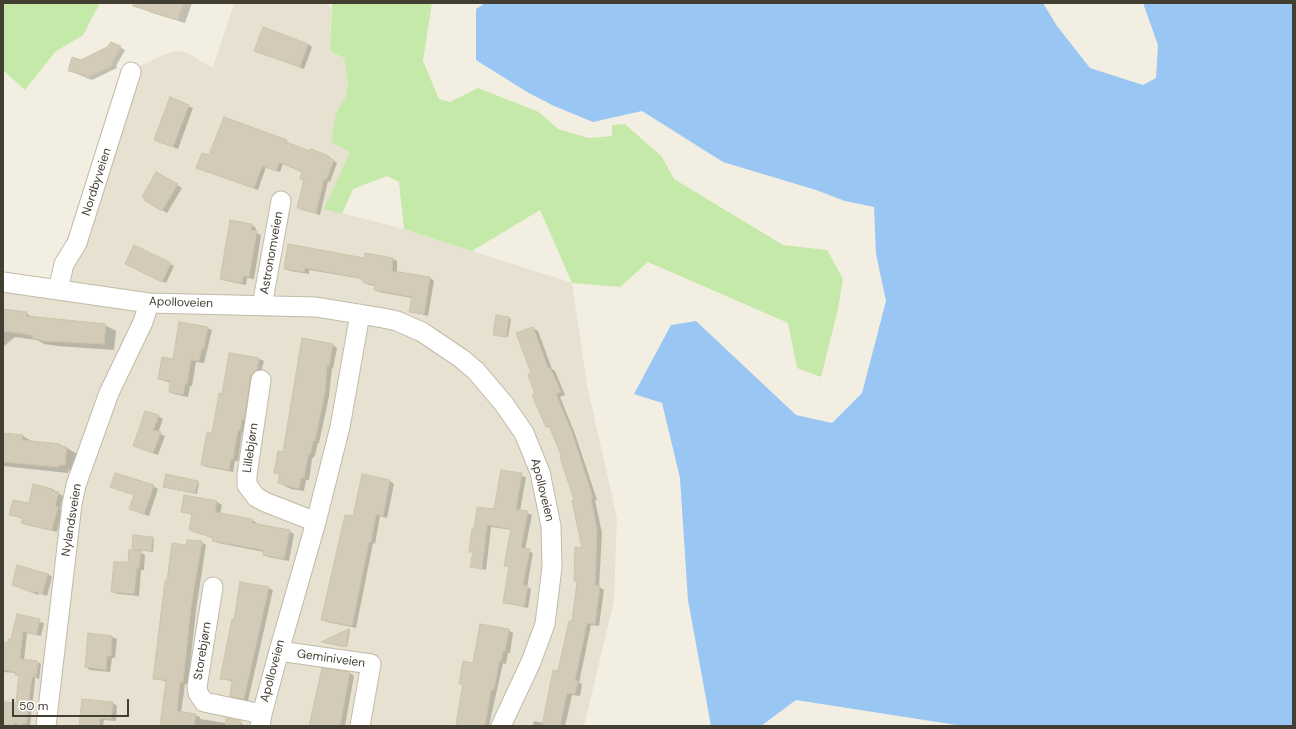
<!DOCTYPE html>
<html>
<head>
<meta charset="utf-8">
<style>
	body { margin:0 }
	#map { position:relative; width:1296px; height:729px; overflow:hidden; background:#f2efe2; font-family:"DM Sans",sans-serif }
	canvas { display:block }
	.frame { position:absolute; inset:0; border:4px solid #433e32; pointer-events:none }
	.scale { position:absolute; left:12px; top:699px; width:117px; height:18px; box-sizing:border-box; border:2px solid #433e32; border-top:0; padding-left:5px; font-size:12px; line-height:14px; white-space:nowrap; color:#433e32; -webkit-text-stroke:3px #fff; paint-order:stroke }
</style>
</head>
<body>
<div id="map">
<canvas width="1296" height="729"></canvas>
<div class="frame"></div>
<div class="scale">50 m</div>
</div>
<script>
const ctx = document.querySelector('canvas').getContext('2d');
ctx.lineJoin = 'round';
function paint(path, color) {
  ctx.fillStyle = color;
  ctx.fill(path, 'evenodd');
}
function toPath(rows) {
  const path = new Path2D();
  for (const r of rows) {
    path.moveTo(r[0], r[1]);
    for (let i = 2; i < r.length; i += 2) path.lineTo(r[i], r[i + 1]);
  }
  return path;
}
function stroke(path, color, width, dash) {
  ctx.strokeStyle = color;
  ctx.lineWidth = width;
  ctx.lineCap = dash ? 'butt' : 'round';
  ctx.setLineDash(dash || []);
  ctx.stroke(path);
}
function write(font, color, halo, rows, align = 'center') {
  ctx.font = font + ' "DM Sans",sans-serif';
  ctx.lineWidth = 3;
  ctx.setLineDash([]);
  ctx.textBaseline = 'middle';
  ctx.strokeStyle = halo;
  ctx.fillStyle = color;
  for (const [text, x, y, turn = 0] of rows) {
    ctx.save();
    ctx.translate(x, y);
    ctx.rotate((+turn || 0) * Math.PI / 180);
    ctx.textAlign = isNaN(turn) ? turn : align;
    if (halo) ctx.strokeText(text, 0, 0);
    ctx.fillText(text, 0, 0);
    ctx.restore();
  }
}
paint(toPath([
	[238,3,327,3,331,8,330,51,344,58,348,83,345,98,336,113,350,152,325,209,404,229,572,283,587,385,617,518,614,601,584,726,3,726,3,282,58,289,138,67,165,54,177,51,189,53,204,63,213,67,234,4]
]), '#e6e1d0');
paint(toPath([
	[3,3,100,3,83,35,55,52,25,90,3,70],
	[332,3,432,3,423,61,439,99,450,102,478,88,539,112,558,129,589,138,612,136,612,125,625,124,662,157,674,179,783,245,827,250,843,279,838,309,821,377,797,368,788,323,648,262,620,287,572,283,540,210,472,251,404,229,399,182,387,176,353,189,342,214,324,209,350,152,331,142,336,113,345,98,348,83,344,58,330,51]
]), '#c5e9a8');
paint(toPath([
	[485,3,1043,3,1057,26,1090,68,1143,85,1156,78,1158,45,1143,3,1293,3,1293,726,963,726,796,700,761,726,711,726,688,600,680,478,662,403,634,394,671,325,696,321,796,415,832,423,862,393,886,301,876,254,874,207,845,201,816,190,723,162,642,111,593,122,554,106,527,92,476,60,476,9]
]), '#9ac6f3');
paint(toPath([
	[146,3,192,3,185,23,152,13,145,9],
	[111,43,125,50,116,66,117,68,92,80,70,71,81,61,108,48],
	[308,44,312,47,304,69,255,51],
	[171,99,193,108,178,149,155,140],
	[286,141,290,144,310,152,329,157,337,163,330,182,328,181,320,215,298,208,305,181,301,178,303,172,283,164,280,172,266,167,258,190,197,168,210,157],
	[157,173,182,188,167,213,145,200],
	[251,225,256,228,255,232,261,235,254,279,247,278,246,285,226,281,221,279],
	[365,259,393,259,397,261,397,273,430,278,434,281,428,316,410,311,412,298,379,292,375,290,376,286,369,285,363,279,309,270,309,274,290,271,285,268],
	[170,264,174,266,166,283,130,266],
	[3,309,26,313,34,318,105,325,116,331,114,350,57,346,44,344,37,340,15,337,4,346,3,351],
	[509,318,511,319,508,337,496,335],
	[207,328,212,330,204,363,196,362,192,386,190,386,188,397,174,394,170,392,171,383,159,379,173,360],
	[533,328,538,331,552,369,555,371,565,395,560,397,575,434,597,500,595,500,602,533,599,587,604,590,599,626,591,625,579,683,582,684,580,696,572,695,565,726,533,726,534,721,543,723,559,672,572,622,578,582,575,581,583,549,576,501,563,458,551,429,547,426,532,374],
	[333,345,337,348,333,368,332,368,329,396,319,443,318,443,315,455,312,459,309,480,306,480,304,491,291,489,279,483,280,475,275,473],
	[230,354,259,359,264,361,245,432,242,432,238,461,235,461,233,472,207,467,202,465,213,434,223,395],
	[158,416,163,419,158,433,165,436,158,455,134,446],
	[3,417,4,418,3,431],
	[3,434,23,436,33,442,60,445,67,448,77,454,75,471,69,470,68,473,3,466],
	[501,471,526,477,520,511,532,515,525,550,533,553,527,587,531,589,528,608,504,602,510,568,506,565,512,530,491,527,486,570,471,566,474,553,471,551,475,530,494,511],
	[390,481,394,484,387,518,380,516,375,544,373,543,356,628,327,622,323,620,354,517],
	[197,482,199,483,197,494,167,488],
	[34,485,52,489,63,496,60,509,62,510,57,532,27,525,23,523,23,519,11,515,29,505],
	[153,486,158,489,149,516,130,509],
	[185,496,217,502,222,505,220,514,252,520,257,523,256,525,289,531,294,534,289,561,268,557,264,554,264,552,218,543,214,540,214,538,195,532,193,515,182,511],
	[152,538,154,539,153,552,136,550,145,555,144,570,141,570,139,596,117,594,112,591,129,563,139,552,133,549],
	[201,542,206,545,196,610,188,684,185,684,181,713,195,715,200,717,200,719,226,723,240,722,245,726,163,726,167,682,154,678,168,582,187,546],
	[48,574,52,577,47,596,39,593,38,595,13,585],
	[268,588,273,590,248,701,235,698,231,696,233,682,221,678,235,621],
	[18,616,44,623,41,636,27,633,24,660,37,662,30,726,18,724,18,726,3,726,3,703,17,704,20,677,17,673,3,672,3,643,9,644,12,640],
	[349,630,350,631,347,647,323,642],
	[508,630,513,633,510,653,508,653,506,664,503,663,489,726,456,726,464,685,460,683],
	[89,634,112,637,117,639,115,658,112,658,110,672,90,670,86,667],
	[38,662,41,664,39,679,36,678],
	[322,669,350,673,354,676,345,726,311,726],
	[113,703,117,706,116,721,104,720,103,726,80,726]
]), '#0003');
const building = toPath([
	[133,3,183,3,178,20,133,6,133,3],
	[263,27,308,44,300,67,254,51,263,27],
	[111,42,121,46,112,63,113,65,86,78,85,75,68,71,72,57,81,60,107,47,111,42],
	[170,97,189,105,173,147,154,140,170,97],
	[224,117,287,140,286,142,310,151,311,149,329,156,329,158,334,160,326,180,324,179,316,213,297,208,304,180,300,179,302,172,279,162,276,171,262,166,254,188,196,168,202,153,209,155,224,117],
	[156,172,178,184,162,211,144,200,145,199,142,197,156,172],
	[230,220,252,224,251,230,257,231,249,277,243,276,242,283,220,279,230,220],
	[288,244,364,258,365,253,393,258,392,271,430,277,424,314,409,312,412,297,374,290,375,285,364,283,361,278,305,268,304,272,284,269,288,244],
	[134,245,171,263,162,282,125,264,134,245],
	[3,309,27,312,26,316,106,324,104,344,45,341,32,338,32,335,3,331,3,309],
	[496,315,509,317,506,337,493,335,496,315],
	[179,322,208,327,204,348,202,348,199,361,191,360,187,384,185,384,183,395,169,392,170,381,158,379,162,357,173,359,179,322],
	[533,327,548,368,550,367,561,392,556,394,571,430,591,491,593,498,591,498,597,530,595,585,600,586,595,624,587,623,575,680,578,681,575,694,567,693,560,726,542,726,553,670,558,671,569,621,572,621,577,582,574,581,575,547,582,548,572,501,574,500,560,457,562,457,549,426,546,427,532,395,535,394,528,375,531,373,516,333,533,327],
	[302,338,333,344,329,366,327,366,325,393,315,441,313,441,311,452,308,456,304,478,301,478,299,489,278,483,280,474,274,473,278,451,283,452,302,338],
	[229,353,259,358,257,370,253,373,250,378,244,420,242,419,240,431,238,430,233,459,231,459,229,470,201,465,207,432,212,433,219,393,222,394,229,353],
	[145,411,159,415,153,430,161,432,153,453,133,446,145,411],
	[3,433,23,435,22,440,60,444,60,446,67,447,65,465,58,465,58,467,3,462,3,433],
	[501,470,522,473,516,509,528,511,521,548,530,549,523,585,528,586,524,606,503,603,509,566,504,566,511,529,487,525,482,569,470,567,473,552,469,552,472,529,474,529,477,507,494,509,501,470],
	[115,473,154,485,144,514,129,509,134,495,110,487,115,473],
	[166,474,198,481,195,493,163,487,166,474],
	[362,474,390,480,383,516,376,514,371,542,369,542,352,626,321,620,345,515,353,516,362,474],
	[33,484,52,489,52,491,59,492,55,506,58,507,52,530,21,523,23,518,9,515,13,500,29,503,33,484],
	[184,495,217,501,215,512,252,519,252,523,290,530,284,559,263,555,263,550,212,541,213,538,189,530,192,514,181,512,184,495],
	[133,535,153,537,151,551,132,549,133,535],
	[187,540,202,541,191,607,183,682,180,682,177,711,196,714,194,726,160,726,166,680,153,679,165,581,167,581,172,543,186,545,187,540],
	[129,550,141,551,139,568,137,568,134,594,111,592,114,562,128,562,129,550],
	[17,565,48,574,42,594,34,591,34,593,12,585,17,565],
	[240,582,269,587,244,699,230,696,232,680,220,679,232,619,234,620,240,582],
	[17,614,40,619,36,635,23,631,20,659,37,661,35,677,32,677,26,724,14,723,14,726,3,726,3,702,16,703,19,675,15,675,16,672,3,670,3,642,8,643,8,639,11,639,17,614],
	[480,624,509,629,505,651,503,651,501,662,499,661,494,690,491,690,485,726,465,726,456,724,463,684,459,684,463,661,473,663,480,624],
	[349,629,346,647,321,642,349,629],
	[88,633,112,636,111,656,107,656,106,670,85,667,88,633],
	[322,668,350,672,340,726,309,726,322,668],
	[82,699,113,702,111,719,100,718,99,726,79,726,82,699],
	[226,718,241,721,240,726,225,726,226,718]
]);
paint(building, '#d3cbb7');
stroke(building, '#cfc4aa', 1);
const minor = toPath([
	[3,282,149,303,316,307,383,318,397,321,422,332,462,359,476,371,504,404,524,433,540,472,551,526,552,567,545,624,531,662,501,726],
	[58,290,64,264,77,243,131,72],
	[262,306,281,201],
	[261,380,247,475,247,485,256,497,265,502,316,522],
	[213,587,197,687,198,693,204,702,262,714],
	[279,651,371,664,360,726],
	[46,726,72,504,76,485,109,393,143,322,149,303],
	[260,726,262,714,279,651,316,522,340,427,360,314]
]);
stroke(minor, '#c0baa7', 21);
stroke(minor, '#fff', 19);
write('12px', '#433e32', '#fff', [
	["Nordbyveien",97,182,-72],
	["Astronomveien",272,253,-80],
	["Apolloveien",181,303,2],
	["Lillebjørn",251,448,-82],
	["Apolloveien",542,490,76],
	["Nylandsveien",72,520,-81],
	["Storebjørn",203,651,-81],
	["Geminiveien",331,659,8],
	["Apolloveien",273,671,-75]
]);
</script>
</body>
</html>
